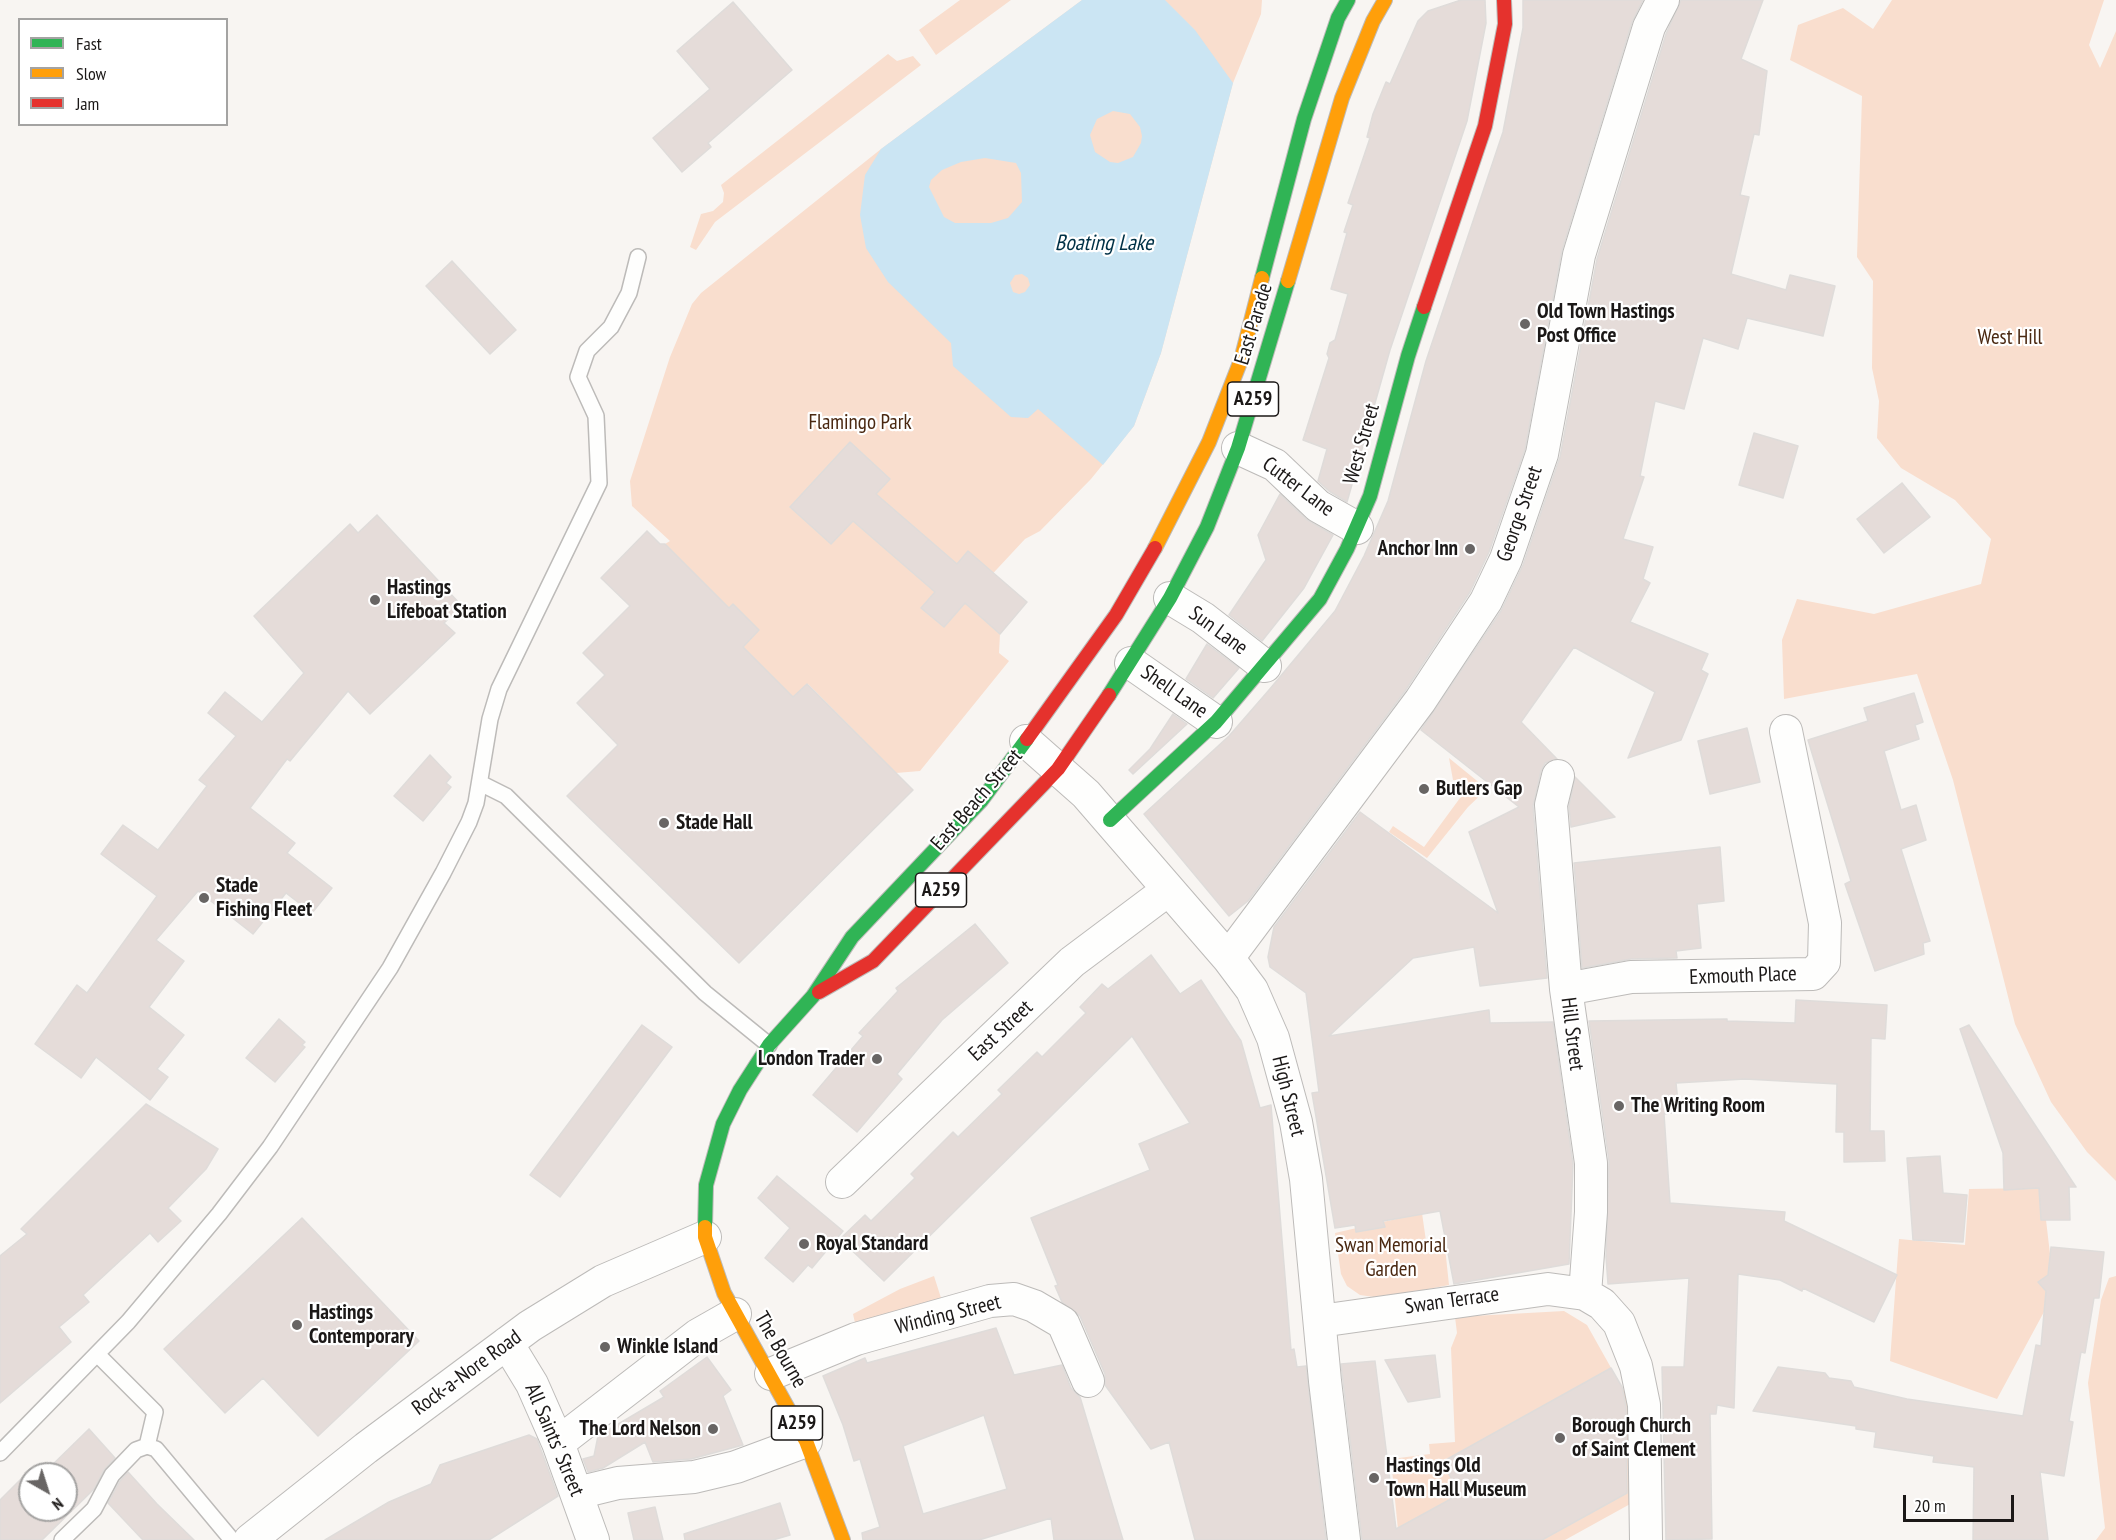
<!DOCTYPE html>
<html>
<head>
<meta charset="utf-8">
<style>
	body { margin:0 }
	#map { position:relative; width:2116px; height:1540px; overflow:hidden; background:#f8f5f2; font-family:"PT Sans Narrow",sans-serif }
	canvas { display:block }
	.legend { position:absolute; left:18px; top:18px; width:210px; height:108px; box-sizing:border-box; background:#fff; border:2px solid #a4a3a2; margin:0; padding:8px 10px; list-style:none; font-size:18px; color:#1b1817 }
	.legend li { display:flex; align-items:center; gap:12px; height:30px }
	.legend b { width:30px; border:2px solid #a4a3a2 }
	.north { position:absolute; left:18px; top:1462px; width:60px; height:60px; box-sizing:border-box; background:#fff; border:2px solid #a4a3a2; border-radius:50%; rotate:141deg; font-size:16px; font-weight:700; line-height:24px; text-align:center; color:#1b1817 }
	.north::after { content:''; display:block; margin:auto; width:21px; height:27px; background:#686564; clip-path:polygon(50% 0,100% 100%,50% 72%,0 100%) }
	.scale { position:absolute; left:1903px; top:1495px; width:111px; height:27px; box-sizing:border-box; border:3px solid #1b1817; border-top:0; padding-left:8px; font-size:18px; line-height:21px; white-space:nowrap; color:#1b1817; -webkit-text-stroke:4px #fff; paint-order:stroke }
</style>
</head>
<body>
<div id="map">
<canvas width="2116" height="1540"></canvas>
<ul class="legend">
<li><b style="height:8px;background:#30b455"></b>Fast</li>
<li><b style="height:8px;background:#ff9f0a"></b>Slow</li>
<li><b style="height:8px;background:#e5322d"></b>Jam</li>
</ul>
<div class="north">N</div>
<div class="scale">20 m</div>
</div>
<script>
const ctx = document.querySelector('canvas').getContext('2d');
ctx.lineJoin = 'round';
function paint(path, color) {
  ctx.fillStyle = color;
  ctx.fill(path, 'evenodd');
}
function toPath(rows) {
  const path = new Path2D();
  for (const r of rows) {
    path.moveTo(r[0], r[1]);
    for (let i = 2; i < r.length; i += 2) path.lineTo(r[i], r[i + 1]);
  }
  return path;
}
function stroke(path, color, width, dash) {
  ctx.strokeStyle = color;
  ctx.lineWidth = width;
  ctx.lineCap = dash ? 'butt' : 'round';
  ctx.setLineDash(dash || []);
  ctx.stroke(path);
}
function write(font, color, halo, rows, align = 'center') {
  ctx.font = font + ' "PT Sans Narrow",sans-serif';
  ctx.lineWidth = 4.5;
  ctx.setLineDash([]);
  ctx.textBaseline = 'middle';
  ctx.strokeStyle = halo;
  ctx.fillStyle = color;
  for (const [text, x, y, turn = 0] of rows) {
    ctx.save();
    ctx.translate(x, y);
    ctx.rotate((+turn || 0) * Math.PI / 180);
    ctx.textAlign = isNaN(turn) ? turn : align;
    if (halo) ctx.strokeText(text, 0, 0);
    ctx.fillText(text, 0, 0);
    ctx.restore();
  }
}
paint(toPath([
	[960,0,1011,0,936,55,919,30],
	[1082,0,1262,0,1261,14,1233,83,1161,353,1134,426,1091,479,1040,531,1025,539,984,583,1018,613,1000,634,999,653,1009,661,920,771,896,773,808,684,793,697,743,647,759,630,733,605,729,608,665,544,670,541,632,506,630,481,670,357,692,304,701,293,881,149],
	[1892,0,2104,0,2089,45,2100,68,2116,31,2116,1181,2087,1152,2051,1102,2015,1024,1953,780,1917,674,1784,699,1782,640,1797,599,1874,614,1981,584,1991,539,1955,500,1901,468,1877,438,1879,401,1872,368,1873,281,1857,257,1862,96,1790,60,1798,25,1843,8,1873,29],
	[888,54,897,61,913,56,921,65,715,222,696,250,690,247,701,214,713,211,723,202,724,193,721,185],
	[1449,758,1487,789,1468,807,1427,858,1389,832,1393,826,1424,847,1460,798,1470,792,1468,781,1453,780],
	[2039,1188,2041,1219,2046,1220,2050,1254,2045,1310,1997,1399,1890,1361,1899,1239,1965,1245,1969,1189],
	[1422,1213,1426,1241,1444,1238,1449,1285,1381,1298,1360,1295,1347,1286,1341,1274,1335,1233],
	[934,1276,941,1298,855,1323,853,1314,900,1289],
	[2116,1276,2116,1540,2096,1540,2105,1528,2088,1383,2101,1300,2109,1278],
	[1564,1311,1587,1325,1633,1407,1632,1503,1565,1540,1399,1540,1391,1459,1430,1454,1429,1444,1455,1442,1451,1348,1457,1333,1455,1317]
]), '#f9dece');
paint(toPath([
	[1082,0,1165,0,1195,30,1233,83,1161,353,1134,426,1103,465,1038,409,1028,418,1011,417,953,366,951,343,888,282,866,248,860,215,865,175,881,149],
	[1113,111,1130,114,1140,127,1142,136,1141,143,1133,157,1118,163,1110,162,1095,152,1090,135,1097,119],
	[985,158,1016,163,1021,173,1022,202,1008,218,991,223,955,223,944,217,929,187,931,180,942,170,961,162],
	[1022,274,1028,278,1030,285,1025,292,1019,294,1013,292,1010,283,1015,275]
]), '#cbe5f3');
const building = toPath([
	[1461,0,1485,0,1486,23,1467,121,1390,350,1347,502,1329,491,1318,481,1327,449,1303,440,1329,358,1327,354,1330,343,1335,340,1348,294,1331,289,1347,233,1344,232,1353,205,1348,203,1370,138,1367,137,1373,114,1386,82,1390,84,1418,21,1428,11,1461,0],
	[1523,0,1643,0,1632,22,1562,250,1525,449,1489,552,1470,592,1405,691,1248,901,1229,916,1144,814,1229,736,1269,690,1335,611,1364,556,1388,501,1426,361,1503,132,1523,28,1523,0],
	[1681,0,1763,0,1741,59,1767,71,1759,135,1754,134,1740,195,1749,197,1731,274,1786,290,1790,275,1835,286,1823,336,1747,318,1738,349,1703,338,1684,409,1655,401,1640,476,1644,477,1623,539,1653,547,1643,579,1650,583,1630,622,1708,654,1701,670,1708,674,1681,740,1628,758,1655,692,1574,647,1521,722,1557,759,1545,763,1541,771,1533,806,1547,978,1480,986,1474,947,1413,958,1329,1036,1489,1010,1490,1023,1553,1022,1573,1164,1569,1264,1454,1284,1440,1211,1383,1221,1385,1227,1356,1232,1355,1225,1335,1228,1312,1093,1319,1092,1306,993,1270,967,1268,957,1274,927,1360,812,1498,913,1469,832,1519,807,1421,730,1501,611,1523,565,1560,457,1597,259,1666,34,1681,0],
	[733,2,792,70,708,143,711,147,682,172,653,138,710,89,677,51,733,2],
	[452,261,516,330,490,354,426,286,452,261],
	[1754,433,1798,446,1783,498,1739,485,1754,433],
	[850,442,890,479,876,494,957,564,968,551,1027,602,1000,634,965,603,944,627,921,608,935,592,853,521,831,544,790,507,850,442],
	[1902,483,1930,517,1884,553,1857,519,1902,483],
	[1280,494,1306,519,1333,535,1304,588,1262,641,1229,615,1266,560,1258,535,1280,494],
	[377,515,462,606,444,623,455,633,370,714,348,691,290,761,287,759,250,808,295,843,287,853,332,888,312,913,286,893,253,934,198,891,156,940,184,961,149,1007,184,1035,157,1069,168,1077,150,1100,96,1057,81,1078,35,1044,77,985,87,993,157,896,101,854,123,825,158,850,207,786,199,780,236,736,208,713,225,692,262,722,304,673,254,616,350,524,358,533,377,515],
	[647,531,660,544,665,544,729,608,733,604,759,630,743,647,793,697,807,684,913,790,739,963,567,796,618,745,577,703,605,675,583,653,630,606,601,578,647,531],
	[1207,644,1239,668,1213,698,1186,679,1207,644],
	[1914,693,1923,722,1915,725,1919,739,1884,751,1901,810,1916,805,1926,840,1901,849,1930,941,1923,943,1924,954,1875,971,1845,884,1851,881,1808,740,1868,721,1864,708,1914,693],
	[1173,714,1187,724,1133,774,1129,770,1150,749,1173,714],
	[1747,728,1760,782,1710,794,1698,741,1747,728],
	[430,755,451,777,446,783,451,787,423,821,394,796,430,755],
	[1575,777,1615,817,1571,827,1569,806,1575,777],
	[1720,847,1724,901,1697,904,1701,948,1676,951,1677,958,1631,959,1582,968,1574,863,1720,847],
	[975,924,1008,963,942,1020,897,1074,902,1079,857,1132,813,1095,863,1036,859,1033,898,991,896,988,975,924],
	[1151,955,1180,994,1201,980,1241,1041,1260,1108,1271,1105,1291,1350,1294,1349,1297,1367,1306,1366,1326,1540,1195,1540,1169,1442,1151,1449,1105,1385,1105,1374,1080,1316,1062,1302,1055,1286,1058,1285,1031,1218,1150,1170,1139,1144,1190,1123,1132,1036,884,1281,840,1239,865,1215,871,1221,915,1178,911,1174,953,1132,958,1137,1002,1094,998,1090,1037,1052,1042,1057,1086,1013,1080,1007,1102,984,1108,989,1151,955],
	[1796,1000,1887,1005,1885,1039,1871,1038,1870,1131,1884,1131,1885,1161,1844,1162,1844,1132,1836,1132,1837,1084,1745,1079,1676,1083,1679,1112,1664,1114,1670,1203,1785,1212,1784,1221,1897,1275,1874,1322,1803,1288,1802,1291,1780,1280,1738,1274,1734,1408,1717,1405,1716,1414,1710,1414,1712,1539,1666,1540,1662,1367,1684,1367,1689,1278,1608,1284,1606,1257,1609,1161,1589,1021,1727,1019,1727,1021,1795,1023,1796,1000],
	[279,1019,305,1042,302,1045,305,1047,275,1082,246,1058,279,1019],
	[642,1025,672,1047,560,1197,530,1175,642,1025],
	[1969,1025,2076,1187,2069,1187,2070,1220,2041,1220,2039,1188,2004,1190,2003,1153,1960,1029,1969,1025],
	[146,1104,218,1149,206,1169,168,1208,181,1221,158,1242,150,1233,83,1295,89,1302,59,1327,71,1342,0,1403,0,1256,27,1234,21,1229,146,1104],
	[1940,1156,1943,1193,1967,1195,1963,1242,1913,1240,1907,1158,1940,1156],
	[777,1176,843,1231,812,1268,808,1265,793,1282,765,1258,790,1228,758,1198,777,1176],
	[302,1218,419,1341,318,1436,263,1378,225,1413,164,1349,302,1218],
	[2051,1247,2104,1252,2099,1298,2094,1298,2085,1353,2081,1352,2069,1421,2073,1422,2064,1476,2040,1472,2048,1540,1973,1540,1974,1467,1933,1462,1934,1456,1874,1447,1876,1432,1856,1429,1856,1426,1753,1411,1778,1367,1825,1373,1829,1378,1851,1381,1854,1387,1907,1399,2023,1416,2036,1345,2041,1346,2046,1291,2038,1282,2048,1275,2051,1247],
	[996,1328,1014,1375,1062,1365,1071,1388,1080,1397,1123,1540,1054,1540,1051,1518,979,1540,863,1540,862,1533,880,1527,860,1459,854,1461,843,1425,823,1376,865,1358,867,1363,996,1328],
	[984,1415,1007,1489,923,1514,903,1446,984,1415],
	[1435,1355,1440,1397,1408,1402,1385,1360,1435,1355],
	[707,1357,731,1390,723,1396,743,1445,691,1459,653,1462,645,1442,603,1468,588,1472,583,1459,594,1456,598,1436,664,1397,660,1391,707,1357],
	[1375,1361,1396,1529,1460,1494,1442,1462,1611,1368,1622,1387,1626,1407,1627,1493,1542,1540,1362,1540,1341,1364,1375,1361],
	[89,1429,115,1458,104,1470,94,1489,42,1540,0,1540,0,1500,28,1472,30,1510,66,1510,66,1474,43,1474,89,1429],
	[529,1435,537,1439,558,1496,489,1540,325,1540,389,1502,431,1484,440,1465,529,1435],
	[128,1472,157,1504,194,1540,143,1540,108,1503,120,1481,128,1472],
	[780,1503,790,1535,773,1540,685,1540,684,1534,780,1503],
	[655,1507,663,1540,634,1540,628,1513,655,1507]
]);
paint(building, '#e5dcd9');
stroke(building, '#dfdcda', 1.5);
const lane = toPath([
	[480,783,506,796,705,993,769,1045],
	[98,1355,155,1412,147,1446],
	[0,1453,128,1322,219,1214,270,1147,390,968,443,873,469,822,476,803,490,719,499,689,599,483,596,416,578,377,587,351,611,327,629,293,638,257],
	[62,1540,94,1509,112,1475,136,1450,147,1446,156,1449,232,1540]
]);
const street = toPath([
	[1238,448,1275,465,1318,506,1357,528],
	[1170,598,1203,618,1265,666],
	[1131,663,1216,722],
	[1026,741,1086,794,1228,958,1252,990,1273,1038,1296,1122,1306,1179,1325,1381,1344,1540],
	[1558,776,1551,805,1566,989,1591,1163,1591,1212,1585,1294],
	[1228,958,1420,701,1486,601,1506,559,1542,454,1579,255,1649,27,1663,0],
	[1566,989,1631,977,1813,974,1824,962,1825,923,1786,731],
	[842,1182,1072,962,1168,890],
	[1320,1321,1548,1289,1585,1294,1602,1304,1619,1323,1636,1366,1644,1405,1646,1540],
	[507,1343,532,1384,558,1443,593,1540],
	[771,1374,856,1339,990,1301,1014,1299,1034,1306,1063,1323,1088,1381],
	[558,1443,698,1335,735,1314],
	[577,1493,618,1483,694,1477,736,1467,806,1441],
	[250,1540,366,1448,530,1326,603,1281,705,1237]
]);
const fast = toPath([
	[1262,278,1304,119,1338,18,1348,0],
	[1109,695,1170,598,1207,527,1238,448,1288,281],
	[1110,820,1216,722,1320,599,1347,549,1370,496,1408,356,1424,307],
	[705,1227,706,1185,723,1124,740,1090,769,1045,813,996,852,937,981,801,1027,739]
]);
const slow = toPath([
	[1288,281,1342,98,1373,21,1385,0],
	[1155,548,1209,442,1241,360,1262,278],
	[705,1227,705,1237,724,1293,806,1441,843,1540]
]);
const jam = toPath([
	[1424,307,1485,126,1505,24,1504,0],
	[1027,739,1116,615,1155,548],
	[819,992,873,961,1058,769,1109,695]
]);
stroke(lane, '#bdbbb9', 18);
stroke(street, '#bdbbb9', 34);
stroke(fast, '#bdbbb9', 16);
stroke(slow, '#bdbbb9', 16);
stroke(jam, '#bdbbb9', 16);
stroke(lane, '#fefefd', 15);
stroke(street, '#fefefd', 32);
stroke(fast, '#30b455', 14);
stroke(slow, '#ff9f0a', 14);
stroke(jam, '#e5322d', 14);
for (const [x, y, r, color] of [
	[1525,324,6,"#686564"],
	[1470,549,6,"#686564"],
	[375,600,6,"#686564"],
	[1424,789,6,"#686564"],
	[664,823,6,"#686564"],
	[204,898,6,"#686564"],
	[877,1059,6,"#686564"],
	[1619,1106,6,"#686564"],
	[804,1244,6,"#686564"],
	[297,1325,6,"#686564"],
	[605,1347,6,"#686564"],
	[713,1429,6,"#686564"],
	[1560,1438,6,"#686564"],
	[1374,1478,6,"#686564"]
]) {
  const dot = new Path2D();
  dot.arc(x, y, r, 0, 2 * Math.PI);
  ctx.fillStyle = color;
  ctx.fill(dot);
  stroke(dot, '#fff', 2);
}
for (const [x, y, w] of [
	[1253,399,51],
	[941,890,51],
	[797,1423,51]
]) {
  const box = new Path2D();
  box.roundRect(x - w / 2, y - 17, w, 34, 4.5);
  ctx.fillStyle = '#fff';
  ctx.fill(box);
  stroke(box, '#1b1817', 1.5);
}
write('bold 20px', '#1b1817', null, [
	["A259",1253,399],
	["A259",941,890],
	["A259",797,1423]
]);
write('bold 21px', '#1b1817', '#fff', [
	["Old Town Hastings",1537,312],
	["Post Office",1537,336],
	["Anchor Inn",1458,549,"right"],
	["Hastings",387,588],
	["Lifeboat Station",387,612],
	["Butlers Gap",1436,789],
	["Stade Hall",676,823],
	["Stade",216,886],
	["Fishing Fleet",216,910],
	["London Trader",865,1059,"right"],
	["The Writing Room",1631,1106],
	["Royal Standard",816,1244],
	["Hastings",309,1313],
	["Contemporary",309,1337],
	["Winkle Island",617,1347],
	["Borough Church",1572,1426],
	["of Saint Clement",1572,1450],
	["The Lord Nelson",701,1429,"right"],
	["Hastings Old",1386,1466],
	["Town Hall Museum",1386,1490]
], 'left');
write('21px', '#1b1817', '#fff', [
	["East Parade",1254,324,-73],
	["West Street",1362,444,-74],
	["Cutter Lane",1298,487,37],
	["George Street",1520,514,-71],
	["Sun Lane",1218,631,36],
	["Shell Lane",1174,692,35],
	["East Beach Street",977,800,-49],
	["Exmouth Place",1743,976,-2],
	["East Street",1001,1031,-43],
	["Hill Street",1572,1034,83],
	["High Street",1288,1096,76],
	["Swan Terrace",1452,1301,-8],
	["Winding Street",948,1315,-14],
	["The Bourne",780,1350,60],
	["Rock-a-Nore Road",467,1373,-36],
	["All Saints' Street",554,1440,67]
]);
write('21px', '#4a2811', '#fff', [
	["West Hill",2010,338],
	["Flamingo Park",860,423],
	["Swan Memorial",1391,1246],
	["Garden",1391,1270]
]);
write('italic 22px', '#003146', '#fff', [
	["Boating Lake",1104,244]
]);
</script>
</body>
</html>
